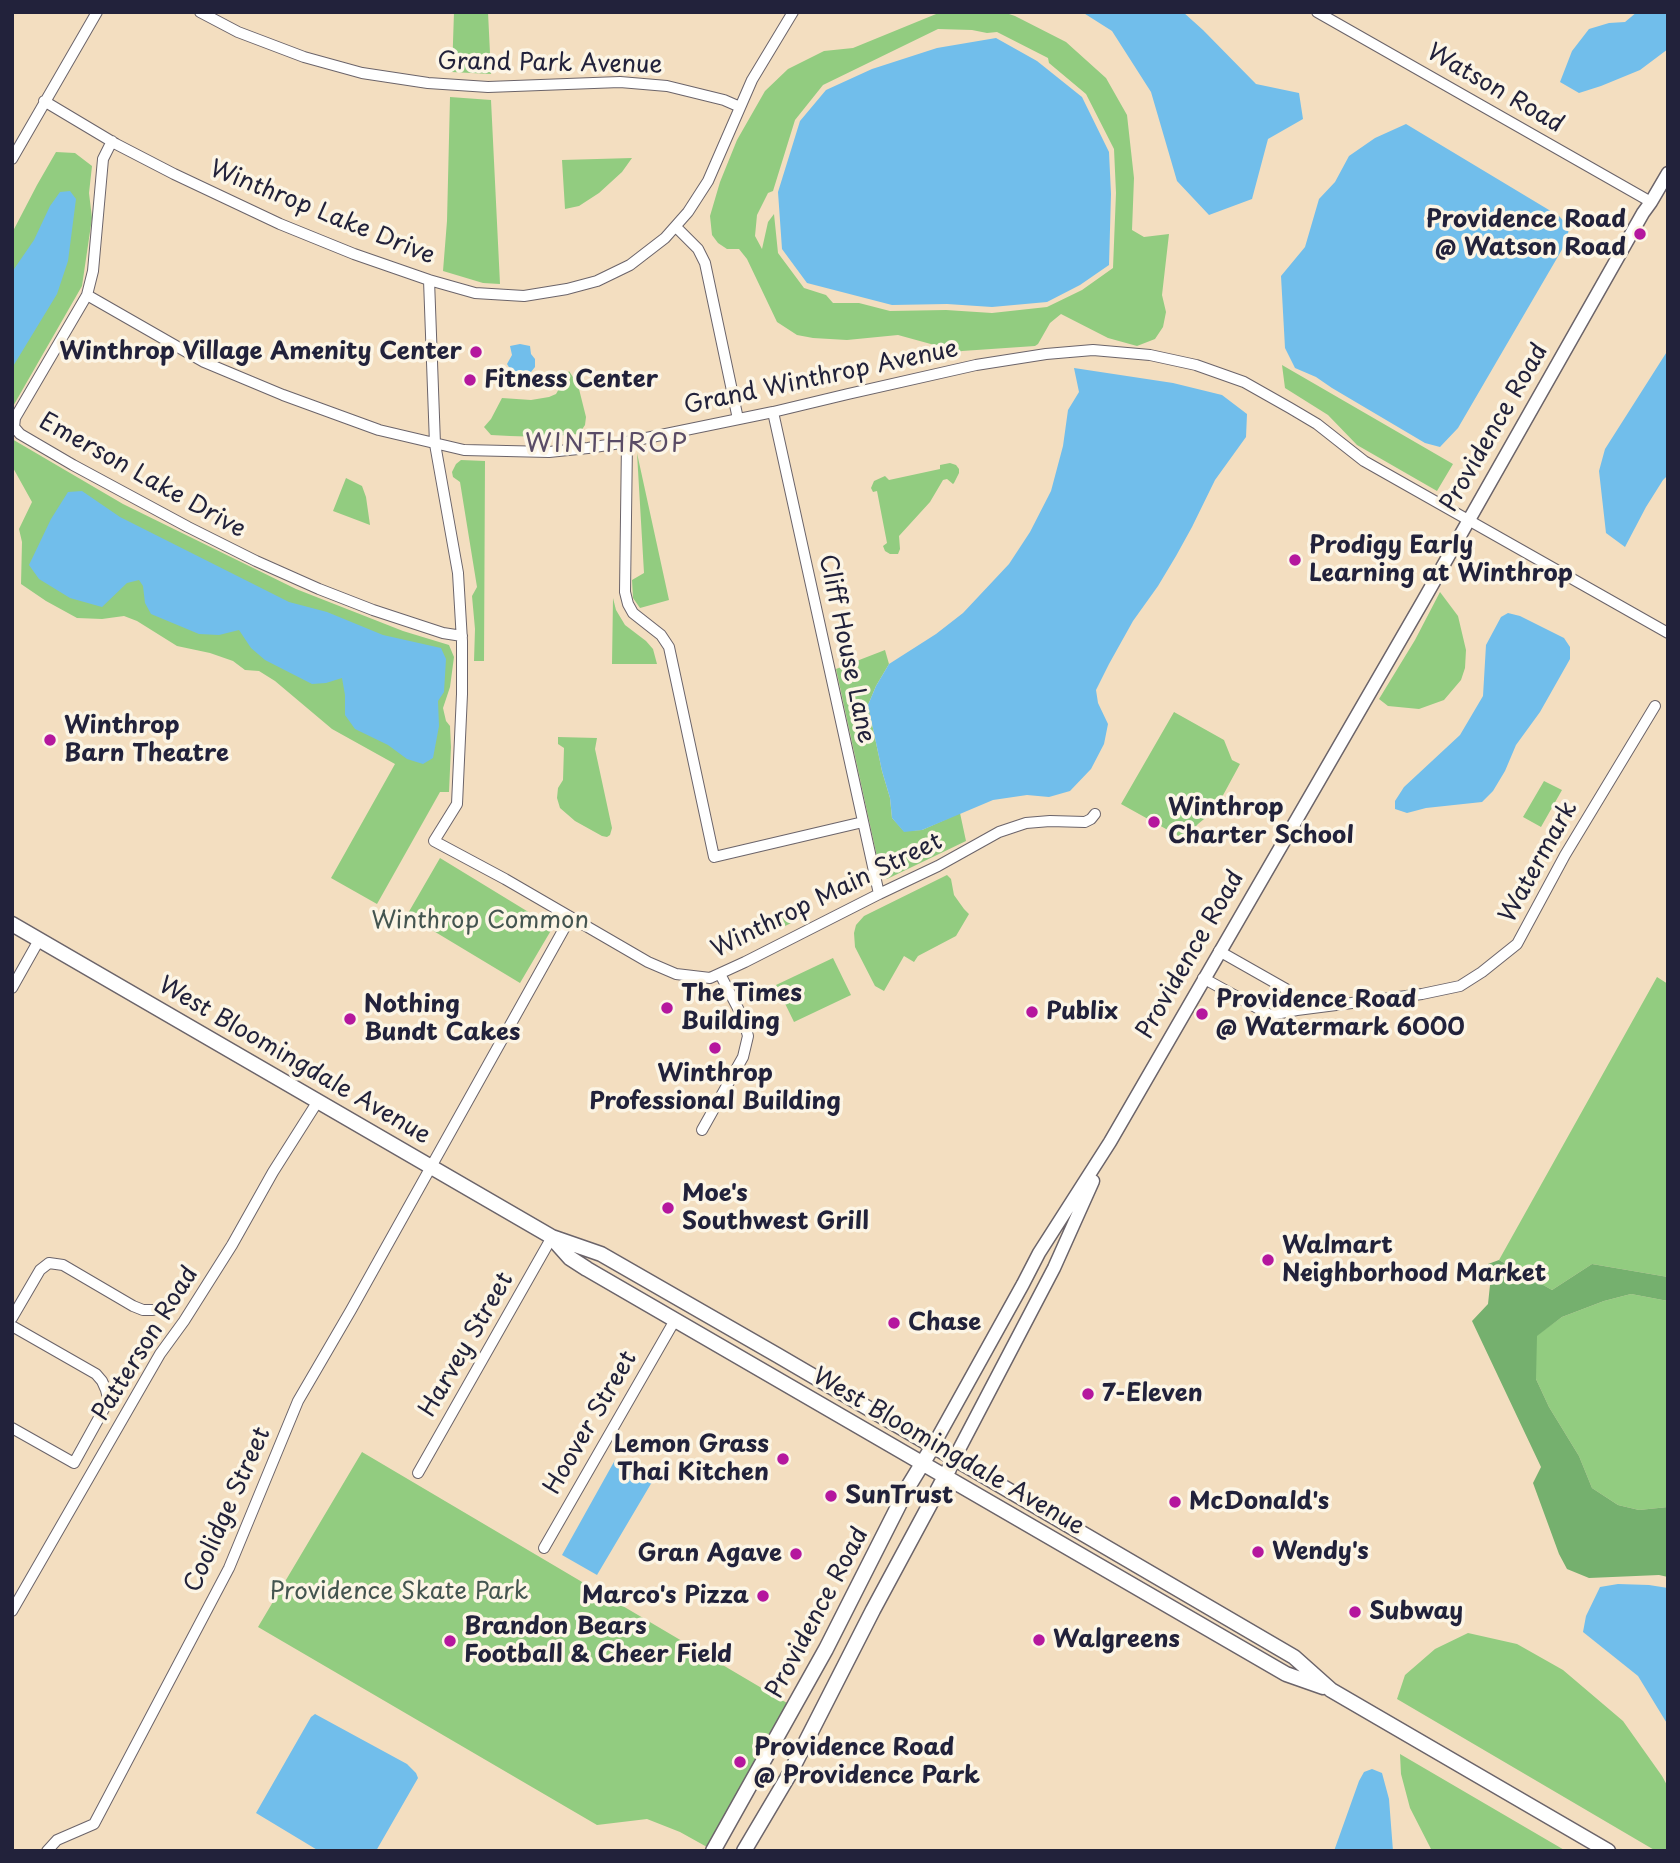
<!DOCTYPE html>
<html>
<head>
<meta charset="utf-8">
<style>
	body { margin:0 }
	#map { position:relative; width:1680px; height:1863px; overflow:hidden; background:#f3dec0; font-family:"Playpen Sans",sans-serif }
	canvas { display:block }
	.frame { position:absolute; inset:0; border:14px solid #22223b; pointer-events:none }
</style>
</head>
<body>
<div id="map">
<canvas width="1680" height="1863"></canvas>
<div class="frame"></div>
</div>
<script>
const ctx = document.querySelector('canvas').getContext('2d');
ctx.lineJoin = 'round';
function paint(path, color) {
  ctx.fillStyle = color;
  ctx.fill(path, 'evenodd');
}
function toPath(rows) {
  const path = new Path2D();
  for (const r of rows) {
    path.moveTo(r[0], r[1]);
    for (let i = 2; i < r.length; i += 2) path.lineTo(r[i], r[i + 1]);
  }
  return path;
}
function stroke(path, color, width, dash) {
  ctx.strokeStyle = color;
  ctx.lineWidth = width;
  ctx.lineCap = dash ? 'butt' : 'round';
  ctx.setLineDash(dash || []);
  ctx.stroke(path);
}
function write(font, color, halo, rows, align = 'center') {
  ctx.font = font + ' "Playpen Sans",sans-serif';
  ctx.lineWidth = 7;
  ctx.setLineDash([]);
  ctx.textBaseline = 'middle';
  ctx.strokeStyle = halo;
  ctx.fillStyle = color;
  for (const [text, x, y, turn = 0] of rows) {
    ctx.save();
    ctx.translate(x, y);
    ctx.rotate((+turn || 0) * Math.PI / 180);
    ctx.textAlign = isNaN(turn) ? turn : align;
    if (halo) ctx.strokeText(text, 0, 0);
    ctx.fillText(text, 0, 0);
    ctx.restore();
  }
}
paint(toPath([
	[454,12,488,12,491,74,452,72],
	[941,12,1003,12,1015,16,1066,42,1106,78,1127,115,1134,178,1132,230,1144,237,1169,234,1162,295,1166,312,1163,327,1155,339,1137,346,1108,338,1061,314,1050,323,1038,344,1035,346,962,351,951,354,938,346,898,335,847,340,813,338,797,335,777,322,747,259,739,249,727,249,718,243,712,235,710,216,720,182,737,140,765,91,788,69,824,51,853,48],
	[938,29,972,30,987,33,997,32,1048,58,1049,63,1086,94,1114,149,1116,193,1113,268,1082,290,1047,307,992,313,946,310,890,311,859,303,833,303,826,295,804,288,778,253,774,214,768,222,762,249,755,236,757,215,768,193,773,191,795,120,823,85],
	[450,97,491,100,500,284,483,283,443,271,447,221],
	[56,152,75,153,92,166,89,193,92,218,82,286,12,408,12,233,37,185],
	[632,158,622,172,599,193,579,206,565,209,562,160],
	[1282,365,1453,464,1437,491,1357,445,1328,415,1285,388],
	[569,371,578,385,586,417,585,425,579,434,542,437,510,436,491,435,484,427,491,419,502,398,531,400,549,397,556,394],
	[12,439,123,504,296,589,403,631,449,645,454,657,450,687,443,708,446,721,450,726,451,747,449,792,440,792,377,904,331,878,395,764,332,729,275,681,259,671,245,670,233,661,210,653,177,646,137,621,124,616,102,619,77,618,46,601,21,584,22,542,19,529,32,502,12,466],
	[637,453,669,600,640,608,633,598,632,580,644,573],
	[461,460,485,461,484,661,474,661,475,629,472,596,477,587,460,482,453,477,452,472,456,464],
	[950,463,956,465,959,469,959,473,954,483,953,484,947,479,943,480,930,502,899,536,900,549,898,554,890,554,885,551,883,546,887,543,877,491,873,492,871,488,874,481,885,476,889,480,940,469,940,465],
	[346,478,362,486,366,497,370,525,333,511],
	[1440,592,1458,616,1466,650,1465,668,1461,680,1444,700,1419,709,1388,706,1379,699,1415,640],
	[613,598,616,610,625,625,646,641,653,649,657,664,612,664],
	[885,650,889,664,876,686,868,705,882,771,890,798,892,818,904,831,922,830,960,813,966,841,887,879,881,875,836,669],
	[1174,712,1224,740,1232,760,1240,764,1215,810,1198,824,1184,839,1121,804],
	[558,737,597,738,595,749,612,828,610,835,607,837,602,836,575,821,560,808,557,798,558,788,563,780,564,748,558,744],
	[1544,781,1562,790,1541,827,1523,817],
	[440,858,553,927,520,983,407,915],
	[947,875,951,879,954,895,964,909,969,914,956,936,918,956,914,962,904,956,884,991,875,986,855,947,854,933,856,925,864,916],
	[810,906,810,914,806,916,762,937,753,930,753,924,756,920],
	[833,958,851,995,794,1022,776,985],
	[1657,977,1668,984,1668,1277,1592,1264,1552,1290,1499,1260],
	[1631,1294,1668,1301,1668,1507,1639,1510,1618,1505,1592,1488,1579,1456,1549,1407,1536,1379,1536,1336,1562,1317,1604,1301],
	[362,1452,787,1703,707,1847,680,1832,647,1819,597,1825,258,1627],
	[1468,1633,1517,1644,1563,1670,1623,1721,1662,1776,1668,1787,1668,1851,1656,1851,1397,1699,1405,1675,1435,1649],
	[1400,1754,1566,1851,1432,1851,1410,1808,1401,1774]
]), '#92cc80');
paint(toPath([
	[1499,1260,1552,1290,1592,1264,1668,1277,1668,1301,1631,1294,1604,1301,1562,1317,1537,1336,1536,1379,1549,1407,1579,1456,1592,1488,1618,1505,1639,1510,1668,1507,1668,1577,1659,1575,1589,1578,1567,1569,1559,1554,1533,1483,1541,1467,1472,1321,1488,1304,1490,1285,1488,1264]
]), '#75b06e');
paint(toPath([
	[1082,12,1183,12,1203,30,1256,84,1299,93,1303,119,1268,139,1252,199,1209,215,1177,181,1151,92,1112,31],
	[1637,12,1666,12,1668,14,1668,49,1640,70,1601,86,1579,93,1560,82,1572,51,1589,29,1609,23,1625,22],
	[996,38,1037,61,1082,97,1109,152,1111,194,1109,265,1080,285,1047,302,992,307,947,304,892,305,807,283,782,249,778,192,800,121,826,90,872,69,937,48],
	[1406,124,1559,216,1569,227,1567,241,1497,361,1458,428,1440,447,1425,443,1332,388,1316,377,1295,368,1285,348,1281,276,1305,247,1319,199,1335,182,1349,156,1375,138],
	[70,191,76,199,68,261,57,294,12,368,12,272,34,240,50,206,60,192],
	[520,344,530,346,531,354,535,359,535,367,531,372,531,380,522,383,510,380,512,372,507,364,512,355,510,346],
	[1668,350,1668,475,1663,480,1646,507,1625,547,1606,533,1599,471,1605,449],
	[1074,368,1173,383,1222,395,1247,414,1246,437,1215,480,1192,527,1176,556,1158,586,1133,621,1109,664,1096,690,1098,703,1108,724,1104,744,1091,769,1070,791,1049,797,1027,795,993,800,922,830,904,832,892,818,890,798,882,771,868,705,876,686,889,664,936,634,963,613,1009,564,1030,532,1051,491,1063,446,1068,410,1079,392],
	[82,491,120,517,289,602,327,612,383,635,441,648,446,659,444,692,438,701,439,726,433,758,423,764,407,759,388,745,355,729,345,715,345,695,342,678,326,683,312,684,265,660,251,648,239,630,219,635,199,634,151,614,145,603,143,586,139,580,127,583,102,607,70,598,39,579,29,565,51,519,68,492],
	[1508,613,1520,616,1564,638,1570,647,1570,659,1540,712,1516,745,1505,771,1493,791,1482,802,1426,808,1407,813,1395,809,1395,801,1404,787,1460,735,1483,696,1486,645,1501,617],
	[615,1460,652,1482,597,1575,562,1555],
	[1618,1584,1649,1585,1668,1588,1668,1725,1638,1676,1583,1632,1586,1616,1600,1587],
	[315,1714,407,1764,416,1773,418,1778,376,1851,319,1851,256,1813,311,1717],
	[1372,1769,1382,1773,1389,1799,1393,1851,1334,1851,1359,1781,1364,1772]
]), '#71beeb');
const minor = toPath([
	[200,12,238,32,304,57,362,73,428,83,488,87,620,82,667,86,724,100,740,107],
	[1317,12,1651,202],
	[44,101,116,144,174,174,280,224,354,254,429,280,475,293,524,296,567,289,597,281,630,265,665,238,688,212,708,181,752,80,793,12],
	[112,141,103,159,93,271,87,295,15,418,14,427,20,434,73,465,188,527,256,561,319,589,373,610,443,633,462,636],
	[12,159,97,12],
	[676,227,698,249,705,263,738,419],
	[429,280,435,444,458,573,462,641,462,694,457,804,434,841,505,879,648,962,676,974,710,978,745,962,879,894,938,866,999,832,1026,823,1050,821,1085,822,1091,819,1095,814],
	[87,295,204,362,283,395,379,430,464,450,549,452,588,448,627,442,773,412,848,394,976,365,1046,354,1093,350,1150,355,1196,365,1244,382,1290,408,1317,424,1364,461,1668,633],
	[773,412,879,894],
	[627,442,625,592,628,604,633,613,661,635,669,647,714,857,863,822],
	[1219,951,1286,989,1297,1010],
	[1203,978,1270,1015,1297,1010,1422,994,1460,986,1482,972,1517,944,1565,855,1655,706],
	[12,988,39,940],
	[702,1130,743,1057,748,1036,743,1018,720,974],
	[12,1318,40,1270,49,1263,63,1265,133,1306,143,1310,153,1310],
	[12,1326,96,1374,102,1381,106,1390,108,1398,105,1407,74,1463,12,1428],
	[418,1473,552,1237],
	[544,1548,675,1320],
	[12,1611,160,1354,184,1321,232,1245,273,1172,318,1101],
	[47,1851,57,1840,94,1824,229,1568,298,1401,351,1310,570,918]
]);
const tertiary = toPath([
	[933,1446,1023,1284,1039,1253,1110,1142,1423,601,1643,213,1651,202,1668,173],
	[954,1459,1054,1268,1093,1181]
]);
const secondary = toPath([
	[12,924,552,1237,601,1254,777,1355,1294,1657,1331,1690,1608,1851],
	[553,1239,570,1258,587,1269,1286,1674,1323,1687],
	[713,1851,826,1649,908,1487,933,1446],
	[744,1851,789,1775,873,1610,949,1469]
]);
stroke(minor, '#6b646a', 12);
stroke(tertiary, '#6b646a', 15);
stroke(secondary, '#6b646a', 17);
stroke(minor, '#fff', 10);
stroke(tertiary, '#fff', 12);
stroke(secondary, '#fff', 14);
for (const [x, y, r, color] of [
	[1640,234,7,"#b5179e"],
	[476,352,7,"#b5179e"],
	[470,380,7,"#b5179e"],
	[1295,560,7,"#b5179e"],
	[50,740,7,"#b5179e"],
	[1154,822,7,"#b5179e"],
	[667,1008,7,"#b5179e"],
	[1032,1012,7,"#b5179e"],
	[1202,1014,7,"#b5179e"],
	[350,1019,7,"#b5179e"],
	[715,1048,7,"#b5179e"],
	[668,1208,7,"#b5179e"],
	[1268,1260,7,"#b5179e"],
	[894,1323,7,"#b5179e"],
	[1088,1394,7,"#b5179e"],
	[783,1459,7,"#b5179e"],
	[831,1496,7,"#b5179e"],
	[1175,1502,7,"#b5179e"],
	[1258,1552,7,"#b5179e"],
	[796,1554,7,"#b5179e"],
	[763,1596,7,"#b5179e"],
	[1355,1612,7,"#b5179e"],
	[1039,1640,7,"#b5179e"],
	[450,1641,7,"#b5179e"],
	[740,1762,7,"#b5179e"]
]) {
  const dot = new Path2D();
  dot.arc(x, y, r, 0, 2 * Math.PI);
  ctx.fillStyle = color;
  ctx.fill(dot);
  stroke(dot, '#fcf5e5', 2.5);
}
write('24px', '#22223b', '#fcf5e5', [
	["Grand Park Avenue",550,64,1],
	["Watson Road",1495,89,30],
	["Winthrop Lake Drive",322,213,22],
	["Grand Winthrop Avenue",821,378,-12],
	["Providence Road",1495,428,-60],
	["Emerson Lake Drive",142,476,29],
	["Cliff House Lane",846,649,78],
	["Watermark",1539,862,-61],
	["Winthrop Main Street",827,896,-26],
	["Providence Road",1191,955,-60],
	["West Bloomingdale Avenue",294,1061,30],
	["Patterson Road",146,1344,-58],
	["Harvey Street",467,1345,-60],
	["Hoover Street",591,1423,-60],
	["West Bloomingdale Avenue",948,1452,30],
	["Coolidge Street",228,1510,-66],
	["Providence Road",818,1613,-62]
]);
write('bold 24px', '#22223b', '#fcf5e5', [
	["Providence Road",1626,220,"right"],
	["@ Watson Road",1626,248,"right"],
	["Winthrop Village Amenity Center",462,352,"right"],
	["Fitness Center",484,380],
	["Prodigy Early",1309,546],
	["Learning at Winthrop",1309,574],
	["Winthrop",64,726],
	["Barn Theatre",64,754],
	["Winthrop",1168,808],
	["Charter School",1168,836],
	["The Times",681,994],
	["Building",681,1022],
	["Providence Road",1216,1000],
	["@ Watermark 6000",1216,1028],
	["Nothing",364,1005],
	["Bundt Cakes",364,1033],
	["Publix",1046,1012],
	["Winthrop",715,1074,"center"],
	["Professional Building",715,1102,"center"],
	["Moe's",682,1194],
	["Southwest Grill",682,1222],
	["Walmart",1282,1246],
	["Neighborhood Market",1282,1274],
	["Chase",908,1323],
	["7-Eleven",1102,1394],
	["Lemon Grass",769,1445,"right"],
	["Thai Kitchen",769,1473,"right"],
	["SunTrust",845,1496],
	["McDonald's",1189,1502],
	["Wendy's",1272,1552],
	["Gran Agave",782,1554,"right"],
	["Marco's Pizza",749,1596,"right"],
	["Subway",1369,1612],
	["Brandon Bears",464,1627],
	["Football & Cheer Field",464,1655],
	["Walgreens",1053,1640],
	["Providence Road",754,1748],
	["@ Providence Park",754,1776]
], 'left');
write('24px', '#445550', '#fcf5e5', [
	["Winthrop Common",480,921],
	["Providence Skate Park",399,1592]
]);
ctx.letterSpacing = '2px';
write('26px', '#5a4c66', '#fcf5e5', [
	["WINTHROP",607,445]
]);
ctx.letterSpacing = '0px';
</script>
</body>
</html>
